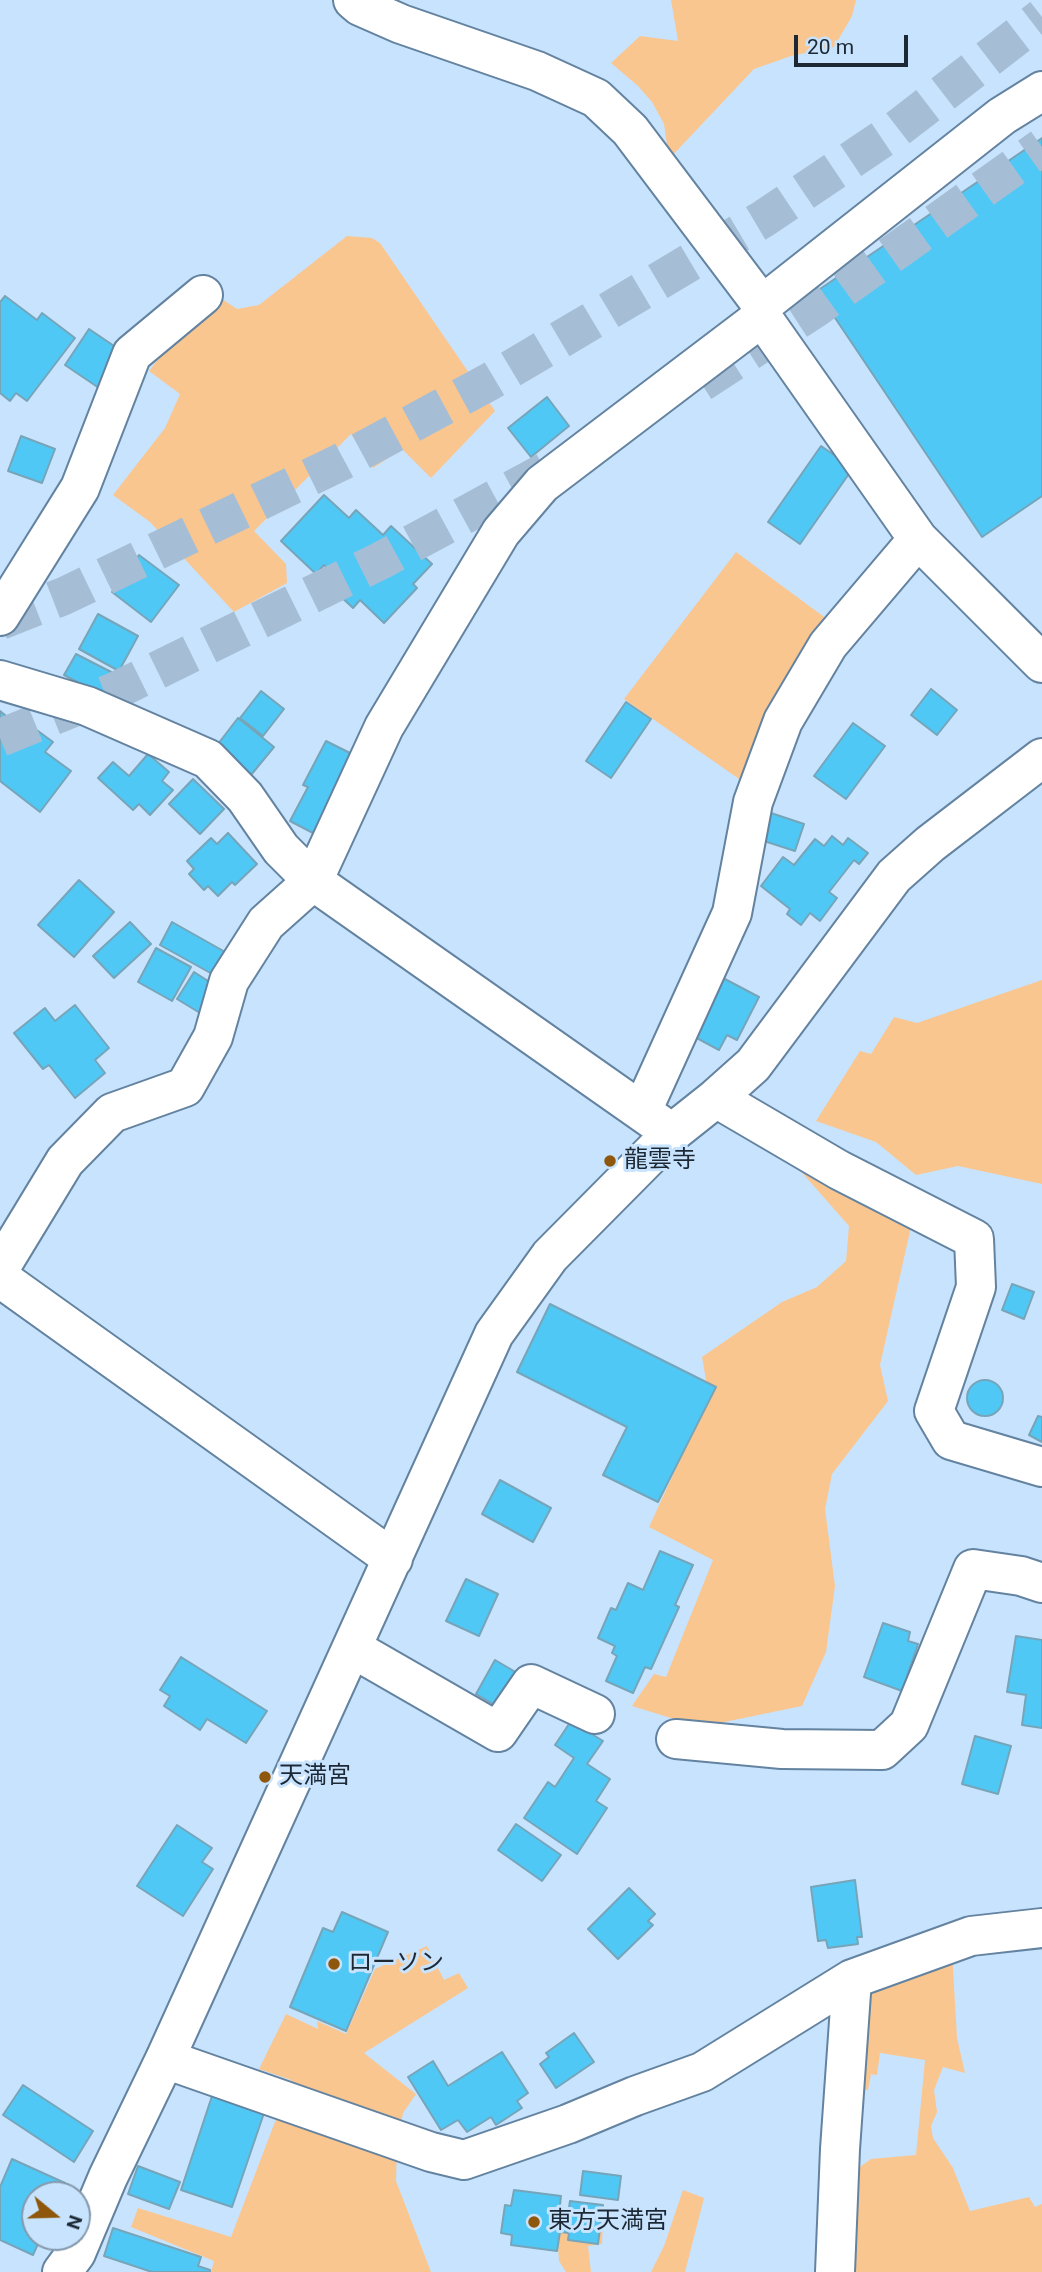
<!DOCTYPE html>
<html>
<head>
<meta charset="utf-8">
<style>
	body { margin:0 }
	#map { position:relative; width:1042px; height:2272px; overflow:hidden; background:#c8e3fd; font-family:Roboto,sans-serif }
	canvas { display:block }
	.north { position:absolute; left:21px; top:2181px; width:70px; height:70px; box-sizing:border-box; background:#c8e3fd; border:2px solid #8399ad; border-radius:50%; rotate:109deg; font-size:19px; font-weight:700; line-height:28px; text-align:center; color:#1c2935 }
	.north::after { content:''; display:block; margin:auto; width:24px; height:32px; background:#8e570b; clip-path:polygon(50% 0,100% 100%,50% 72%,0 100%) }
	.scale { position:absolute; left:794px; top:35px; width:114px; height:32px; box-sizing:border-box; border:4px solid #1c2935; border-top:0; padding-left:9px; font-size:21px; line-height:24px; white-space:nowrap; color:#1c2935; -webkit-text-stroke:5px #c8e3fd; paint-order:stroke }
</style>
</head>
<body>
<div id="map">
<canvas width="1042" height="2272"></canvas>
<div class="north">N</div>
<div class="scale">20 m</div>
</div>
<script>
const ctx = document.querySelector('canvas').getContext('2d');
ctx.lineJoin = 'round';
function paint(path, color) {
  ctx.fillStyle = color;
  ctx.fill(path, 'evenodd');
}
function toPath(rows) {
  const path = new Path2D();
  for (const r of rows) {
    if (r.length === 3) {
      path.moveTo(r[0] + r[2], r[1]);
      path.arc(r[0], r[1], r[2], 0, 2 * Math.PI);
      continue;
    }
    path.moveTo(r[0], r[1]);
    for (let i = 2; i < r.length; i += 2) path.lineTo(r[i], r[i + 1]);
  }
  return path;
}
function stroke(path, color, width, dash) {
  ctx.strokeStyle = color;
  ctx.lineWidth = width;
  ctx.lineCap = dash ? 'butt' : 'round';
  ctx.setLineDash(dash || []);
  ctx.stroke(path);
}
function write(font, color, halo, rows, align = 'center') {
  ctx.font = font + ' Roboto,"Noto Sans JP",sans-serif';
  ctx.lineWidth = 6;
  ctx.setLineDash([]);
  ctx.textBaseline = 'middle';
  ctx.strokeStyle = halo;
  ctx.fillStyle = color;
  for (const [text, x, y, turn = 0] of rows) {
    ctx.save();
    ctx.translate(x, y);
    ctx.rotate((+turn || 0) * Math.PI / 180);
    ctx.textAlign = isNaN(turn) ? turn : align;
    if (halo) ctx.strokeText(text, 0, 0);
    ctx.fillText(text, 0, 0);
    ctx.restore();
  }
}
paint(toPath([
	[671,0,856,0,852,16,834,47,791,56,754,69,669,159,664,124,652,102,638,86,611,63,640,36,678,41],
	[347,236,372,238,380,243,495,411,431,478,402,449,373,468,351,434,254,531,286,564,287,583,234,612,150,522,113,495,165,428,180,394,149,371,176,336,219,297,237,309,259,305],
	[736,552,831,622,794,663,772,704,742,781,624,699],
	[1042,980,1042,1184,958,1166,916,1175,876,1142,816,1121,860,1051,871,1054,894,1017,917,1023],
	[797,1167,911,1227,880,1365,888,1401,832,1474,825,1509,835,1586,826,1652,802,1706,700,1727,632,1706,654,1674,666,1677,713,1560,649,1527,709,1397,702,1357,782,1302,817,1287,846,1261,849,1226],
	[427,1946,444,1980,459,1973,468,1988,364,2053,416,2094,403,2113,397,2142,396,2181,431,2272,211,2272,214,2261,131,2227,138,2208,231,2237,291,2080,259,2069,286,2014,318,2029,317,2021,346,2034,375,1969],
	[952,1951,957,2038,965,2073,943,2067,934,2090,937,2112,931,2126,933,2138,953,2168,970,2211,1029,2197,1035,2207,1042,2204,1042,2272,842,2272,857,2169,871,2159,916,2155,925,2060,880,2053,877,2075,871,2074,868,2090,852,2088,860,1974],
	[683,2190,704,2198,685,2272,651,2272,664,2246],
	[568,2220,603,2223,602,2244,588,2246,591,2272,566,2272,559,2261,557,2230]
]), '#fac690');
const building = toPath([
	[1042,138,1042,496,982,537,817,291,1042,138],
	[5,296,37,320,42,313,75,338,27,401,16,393,10,401,0,393,0,302,5,296],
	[89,329,123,352,99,388,65,365,89,329],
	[547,397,569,426,531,457,508,428,547,397],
	[21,436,55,449,42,483,8,471,21,436],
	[821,446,853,468,800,544,768,522,821,446],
	[324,495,349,518,356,510,383,535,391,526,432,564,413,584,417,588,384,623,360,600,353,608,337,593,344,585,324,565,316,574,281,541,324,495],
	[139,555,179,585,151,622,112,592,139,555],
	[98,614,138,636,119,671,79,649,98,614],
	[76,654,117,675,106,697,64,675,76,654],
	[931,689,957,710,937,735,911,715,931,689],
	[261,691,284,709,263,736,240,718,261,691],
	[626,702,651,719,611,778,586,761,626,702],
	[0,711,15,723,19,717,53,742,45,752,71,771,40,812,0,781,0,711],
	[238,718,274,747,246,781,211,753,238,718],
	[853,723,885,746,846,799,814,776,853,723],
	[326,741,354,755,313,833,290,821,308,787,303,785,326,741],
	[148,754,169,772,162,781,173,790,150,815,139,804,133,810,98,778,113,762,129,776,148,754],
	[193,779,224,809,200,834,169,804,193,779],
	[771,813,804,824,795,851,761,840,771,813],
	[228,833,257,864,235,885,232,882,218,896,208,886,204,890,189,874,194,869,187,861,211,838,217,844,228,833],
	[832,836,843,845,848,838,868,853,859,864,854,860,829,892,837,898,820,921,810,913,801,925,787,914,790,909,761,886,783,857,794,865,815,839,824,846,832,836],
	[79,880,114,912,74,957,38,925,79,880],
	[130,922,151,944,114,978,93,956,130,922],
	[172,922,227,953,214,975,160,945,172,922],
	[156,948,191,967,172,1001,138,982,156,948],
	[194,972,216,986,200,1013,177,999,194,972],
	[723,978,759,997,737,1040,727,1035,719,1050,693,1036,723,978],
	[75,1005,109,1048,95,1060,105,1073,75,1098,49,1065,43,1069,14,1033,45,1008,55,1021,75,1005],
	[1012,1284,1034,1292,1024,1319,1002,1310,1012,1284],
	[550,1304,716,1387,658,1502,603,1475,627,1427,517,1372,550,1304],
	[985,1398,18],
	[1038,1416,1042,1417,1042,1442,1029,1435,1038,1416],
	[500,1480,551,1508,533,1542,482,1514,500,1480],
	[660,1551,693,1565,675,1605,679,1607,651,1669,645,1667,633,1693,606,1681,617,1656,612,1653,615,1646,598,1638,611,1608,616,1610,628,1583,643,1590,660,1551],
	[466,1579,498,1594,479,1636,446,1621,466,1579],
	[883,1623,910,1632,908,1641,918,1644,902,1691,864,1677,883,1623],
	[1016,1636,1042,1640,1042,1728,1022,1725,1026,1695,1007,1692,1016,1636],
	[181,1657,267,1711,246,1743,207,1719,200,1730,164,1706,170,1696,160,1690,181,1657],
	[495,1660,519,1674,500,1708,476,1694,495,1660],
	[571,1721,603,1741,587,1764,610,1779,596,1801,607,1808,577,1854,524,1818,548,1782,555,1787,574,1758,555,1745,571,1721],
	[975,1736,1011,1746,998,1794,962,1784,975,1736],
	[516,1824,561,1855,542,1881,498,1850,516,1824],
	[177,1825,212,1848,202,1862,213,1869,183,1916,137,1886,177,1825],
	[855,1880,862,1937,857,1937,858,1944,828,1948,826,1940,818,1941,811,1887,855,1880],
	[629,1888,655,1914,648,1921,653,1925,618,1959,588,1929,629,1888],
	[342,1912,388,1932,346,2031,290,2007,323,1928,333,1932,342,1912],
	[574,2033,594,2062,556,2088,540,2064,549,2057,546,2053,574,2033],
	[502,2052,528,2093,517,2101,522,2108,496,2125,491,2117,467,2132,458,2120,441,2130,408,2077,433,2061,448,2086,502,2052],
	[23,2085,93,2131,74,2162,3,2115,23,2085],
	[212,2096,264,2113,232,2207,181,2190,212,2096],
	[12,2159,65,2183,60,2195,35,2195,35,2237,41,2237,33,2255,0,2240,0,2187,12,2159],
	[138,2166,180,2182,169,2209,128,2194,138,2166],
	[583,2171,621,2176,618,2200,580,2195,583,2171],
	[514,2190,561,2196,559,2214,568,2215,570,2201,603,2205,598,2244,568,2240,569,2233,560,2232,557,2251,511,2245,512,2235,501,2233,505,2205,511,2206,514,2190],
	[113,2228,201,2257,198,2266,210,2270,210,2272,152,2272,104,2256,113,2228]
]);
paint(building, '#50c8f6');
stroke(building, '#76a5b9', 2);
stroke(toPath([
	[701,383,815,309,1042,147],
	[0,621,64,596,341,462,489,382,763,219,897,129,1042,17],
	[0,738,115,691,380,561,557,465]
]), '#a6bed5', 38, [38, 19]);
const minor = toPath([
	[353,0,360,6,401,24,537,71,596,98,630,130,762,305,762,317,918,539,1042,663],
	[762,305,1002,116,1042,91],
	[0,616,80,488,132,354,203,295],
	[0,680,87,706,208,759,245,797,281,849,313,881,672,1133],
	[716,1098,839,1170,974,1239,976,1287,934,1411,951,1440,1042,1467],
	[642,1111,732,913,753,802,783,721,828,645,918,539],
	[0,1268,65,1161,112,1113,185,1087,213,1037,229,981,266,923,313,881,384,727,501,532,542,484,762,317],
	[0,1278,393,1559],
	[352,1648,498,1732,531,1684,595,1714],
	[676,1739,782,1749,882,1750,909,1725,973,1569,1021,1576,1042,1583],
	[165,2059,431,2152,464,2160,568,2124,635,2096,702,2072,852,1979,971,1936,1042,1928],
	[62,2272,76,2253,108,2177,165,2059,494,1334,550,1256,672,1133,716,1098,753,1065,894,876,930,844,1042,758],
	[835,2272,840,2149,852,1979]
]);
stroke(minor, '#6383a0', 42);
stroke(minor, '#fff', 38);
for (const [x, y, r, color] of [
	[610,1161,7,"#8e570b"],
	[265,1777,7,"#8e570b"],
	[334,1964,7,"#8e570b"],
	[534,2222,7,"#8e570b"]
]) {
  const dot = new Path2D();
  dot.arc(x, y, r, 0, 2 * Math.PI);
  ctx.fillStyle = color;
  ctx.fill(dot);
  stroke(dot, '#c8e3fd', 2.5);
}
write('24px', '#1c2935', '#c8e3fd', [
	["龍雲寺",624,1161],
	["天満宮",279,1777],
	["ローソン",348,1964],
	["東方天満宮",548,2222]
], 'left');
</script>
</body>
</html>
